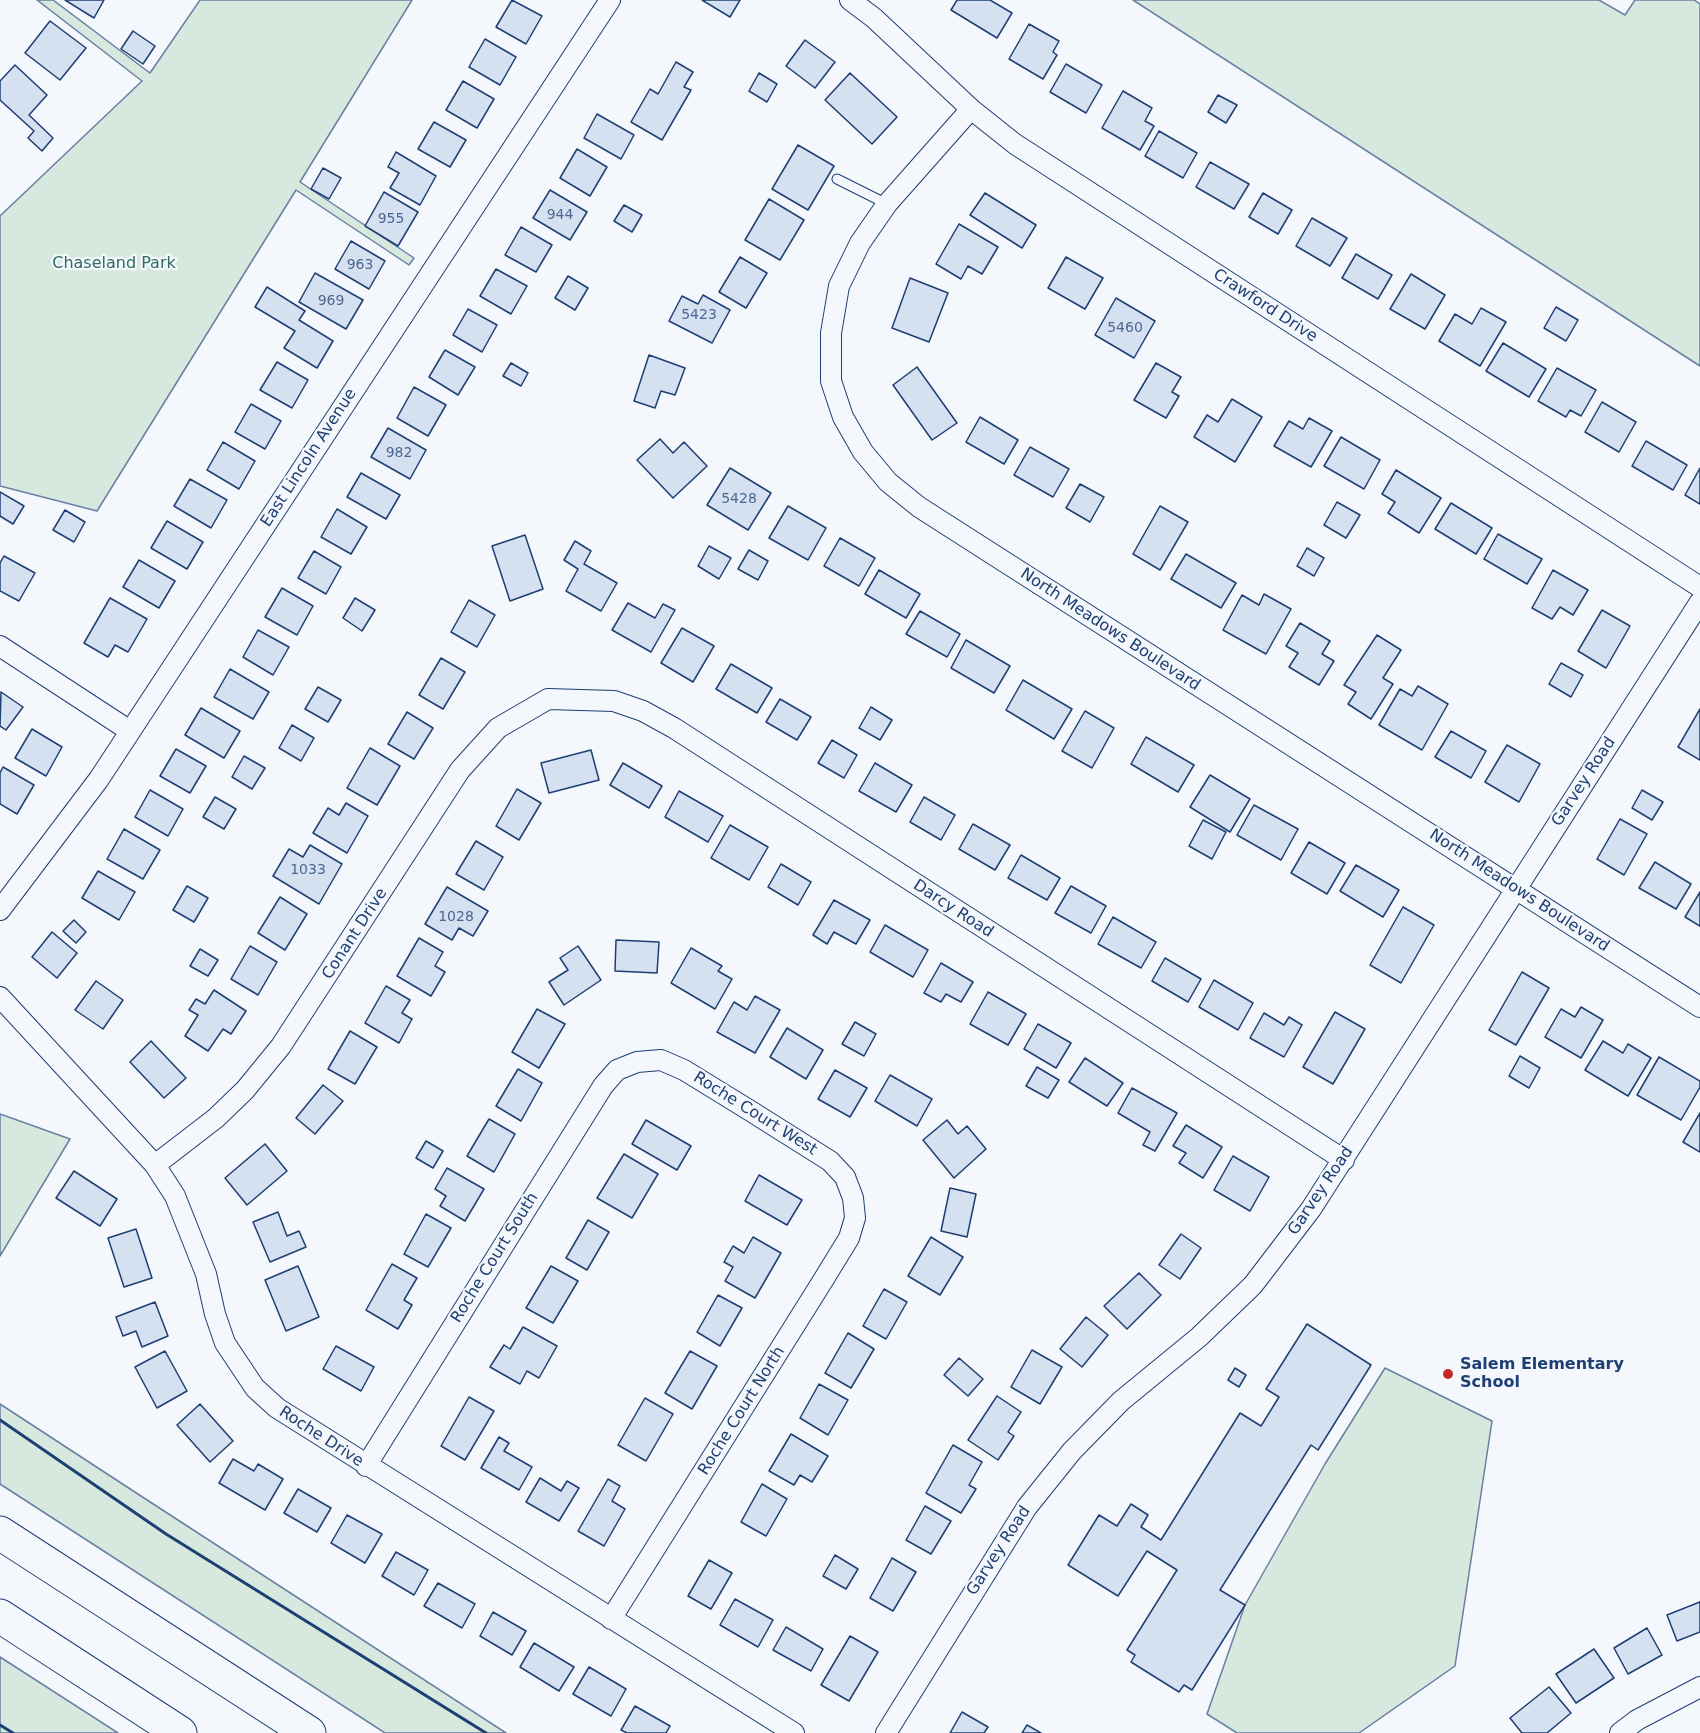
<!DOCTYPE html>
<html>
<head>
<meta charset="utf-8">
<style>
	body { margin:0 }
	canvas { display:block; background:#f4f7fb }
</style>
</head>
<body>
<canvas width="1700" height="1733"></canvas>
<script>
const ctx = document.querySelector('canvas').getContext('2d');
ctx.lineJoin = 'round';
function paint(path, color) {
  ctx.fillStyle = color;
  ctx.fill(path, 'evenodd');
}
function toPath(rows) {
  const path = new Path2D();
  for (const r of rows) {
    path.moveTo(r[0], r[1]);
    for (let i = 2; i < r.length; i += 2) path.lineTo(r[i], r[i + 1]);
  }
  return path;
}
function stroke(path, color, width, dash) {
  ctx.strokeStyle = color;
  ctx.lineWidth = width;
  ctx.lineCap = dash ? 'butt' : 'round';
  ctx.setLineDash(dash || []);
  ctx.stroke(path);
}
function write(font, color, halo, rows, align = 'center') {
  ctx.font = font + ' "DejaVu Sans",sans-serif';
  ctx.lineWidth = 4.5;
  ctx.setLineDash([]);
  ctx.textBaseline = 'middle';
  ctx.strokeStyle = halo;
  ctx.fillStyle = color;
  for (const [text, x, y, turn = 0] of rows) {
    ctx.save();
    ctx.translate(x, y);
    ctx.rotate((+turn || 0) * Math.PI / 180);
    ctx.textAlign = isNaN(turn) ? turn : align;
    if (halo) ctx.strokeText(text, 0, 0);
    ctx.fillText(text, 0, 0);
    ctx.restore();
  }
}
const green = toPath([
	[37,0,53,0,150,73,200,0,412,0,300,182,414,258,409,265,296,190,97,511,0,486,0,216,142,81,37,0],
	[1133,0,1599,0,1625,15,1635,0,1694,0,1700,4,1700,366,1133,0],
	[0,1114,70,1139,0,1256,0,1114],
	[1385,1368,1492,1421,1455,1666,1359,1733,1237,1733,1207,1714,1245,1605,1325,1464,1385,1368],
	[0,1404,144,1498,506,1733,385,1733,0,1484,0,1404],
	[0,1657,118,1733,0,1733,0,1657]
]);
paint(green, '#d7e8df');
stroke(green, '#687fa3', 1.5);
const building = toPath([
	[65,0,104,0,94,18,65,0],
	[512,0,542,16,526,44,496,27,512,0],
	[702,0,740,0,730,17,702,0],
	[957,0,990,0,1012,13,997,38,951,10,957,0],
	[50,21,86,48,60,80,25,53,50,21],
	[1029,24,1059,41,1053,52,1057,55,1043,79,1009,59,1029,24],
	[133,31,155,46,143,64,121,49,133,31],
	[485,39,516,57,500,85,469,67,485,39],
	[805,40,835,62,815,88,786,66,805,40],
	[676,62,693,72,684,87,691,90,662,140,631,122,650,89,658,94,676,62],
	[1066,64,1102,85,1086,113,1050,92,1066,64],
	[15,65,47,95,29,115,53,138,42,151,28,138,34,131,0,100,0,81,15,65],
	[759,73,777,84,767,102,749,91,759,73],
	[850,73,897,117,872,144,825,100,850,73],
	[463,81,494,99,477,128,446,110,463,81],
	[1123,91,1152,108,1145,121,1154,126,1140,150,1102,128,1123,91],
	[1218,95,1237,105,1226,123,1208,112,1218,95],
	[597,114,634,135,621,159,584,138,597,114],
	[434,122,466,140,450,167,418,149,434,122],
	[1159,131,1197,153,1183,178,1145,156,1159,131],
	[798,145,834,166,808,210,772,189,798,145],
	[577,149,607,167,590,196,560,178,577,149],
	[396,152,436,176,420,205,390,188,399,173,388,167,396,152],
	[1210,162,1249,184,1234,209,1196,187,1210,162],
	[323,168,341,178,329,199,311,189,323,168],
	[550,190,587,212,570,240,533,218,550,190],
	[384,192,418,212,398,246,365,226,384,192],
	[985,193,1036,225,1022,248,970,215,985,193],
	[1263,193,1292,210,1278,234,1249,217,1263,193],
	[769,199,804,220,780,260,745,240,769,199],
	[624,205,642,215,632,232,614,221,624,205],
	[1312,218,1347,238,1330,266,1296,246,1312,218],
	[959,224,998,247,982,274,968,266,961,279,936,264,959,224],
	[521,227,552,245,536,272,505,255,521,227],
	[351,241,385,261,369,289,335,269,351,241],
	[1356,254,1392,275,1378,299,1342,278,1356,254],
	[740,257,767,273,746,308,719,292,740,257],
	[1066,257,1103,278,1085,309,1048,288,1066,257],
	[496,269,527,286,511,314,480,296,496,269],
	[315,273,363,300,346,329,299,302,315,273],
	[1411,274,1445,295,1425,329,1390,309,1411,274],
	[568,276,588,288,575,310,555,298,568,276],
	[910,278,948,293,929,342,892,328,910,278],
	[267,287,305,311,299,320,333,341,317,368,284,348,295,331,255,307,267,287],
	[703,295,730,310,712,343,669,321,682,296,698,304,703,295],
	[1116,298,1155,321,1134,358,1095,335,1116,298],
	[1556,307,1578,320,1566,341,1544,328,1556,307],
	[1481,308,1506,322,1480,366,1439,341,1455,314,1472,324,1481,308],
	[468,309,497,325,482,352,453,335,468,309],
	[1503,343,1546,369,1529,397,1486,371,1503,343],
	[445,350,475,367,458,395,429,377,445,350],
	[649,355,685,368,675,395,661,391,655,408,634,401,649,355],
	[277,362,308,380,292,408,260,390,277,362],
	[511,363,528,373,521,386,503,376,511,363],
	[1156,363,1181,377,1172,392,1179,396,1166,418,1134,400,1156,363],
	[917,367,957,423,932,440,893,385,917,367],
	[1557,368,1596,390,1581,416,1570,410,1566,417,1538,401,1557,368],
	[414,387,446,405,428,436,397,418,414,387],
	[1232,399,1262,417,1235,462,1194,437,1207,415,1218,422,1232,399],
	[1602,402,1636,422,1619,452,1585,432,1602,402],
	[251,404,281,421,265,449,235,432,251,404],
	[980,417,1018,440,1004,464,966,442,980,417],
	[1309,418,1332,431,1311,467,1274,446,1289,421,1303,429,1309,418],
	[388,428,426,450,410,479,371,457,388,428],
	[1341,437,1380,460,1364,489,1324,466,1341,437],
	[660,439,673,453,684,442,707,466,673,498,637,460,660,439],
	[1646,441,1687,465,1673,490,1632,466,1646,441],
	[223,442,255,461,239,489,207,470,223,442],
	[1030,447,1069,469,1053,497,1014,475,1030,447],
	[730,468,771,493,748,530,707,505,730,468],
	[1700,468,1700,504,1685,495,1700,468],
	[1396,470,1441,498,1419,533,1388,513,1395,502,1382,494,1396,470],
	[361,473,400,495,386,519,347,497,361,473],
	[190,479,227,500,211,528,174,506,190,479],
	[1080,484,1104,497,1090,522,1066,508,1080,484],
	[0,492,24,506,13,524,0,516,0,492],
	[1337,502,1360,515,1346,538,1324,525,1337,502],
	[1451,503,1492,528,1476,554,1435,529,1451,503],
	[788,506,826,528,808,560,769,538,788,506],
	[1160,506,1188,522,1160,570,1133,554,1160,506],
	[337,509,367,527,351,554,321,537,337,509],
	[65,510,85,522,74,542,53,530,65,510],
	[167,521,203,542,187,569,151,548,167,521],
	[1498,534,1542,559,1527,584,1484,559,1498,534],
	[525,535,543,589,510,601,492,546,525,535],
	[840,538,875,558,859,586,824,566,840,538],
	[575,541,591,551,584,564,617,583,601,611,566,591,578,569,564,560,575,541],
	[709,546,731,558,719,579,698,566,709,546],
	[1307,548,1324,558,1314,576,1297,566,1307,548],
	[749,550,768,561,758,580,738,569,749,550],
	[314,551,341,567,326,594,298,578,314,551],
	[1186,554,1236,583,1221,608,1171,579,1186,554],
	[4,556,35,573,19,601,0,591,0,563,4,556],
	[139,560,175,581,159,608,123,587,139,560],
	[879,570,920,594,906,618,865,594,879,570],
	[1553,570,1588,590,1573,615,1560,607,1552,619,1532,608,1553,570],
	[282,588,313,606,297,635,265,617,282,588],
	[1264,594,1291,609,1266,654,1223,630,1242,595,1259,605,1264,594],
	[110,598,147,619,128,652,115,645,108,657,84,643,110,598],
	[355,598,375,610,362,631,343,618,355,598],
	[469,600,495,615,477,647,451,632,469,600],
	[628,603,655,618,663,604,675,610,651,652,612,630,628,603],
	[1602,610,1630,626,1606,668,1578,651,1602,610],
	[920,611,960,634,947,657,906,634,920,611],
	[1300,623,1330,641,1322,654,1334,661,1319,685,1289,667,1298,653,1286,646,1300,623],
	[682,628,714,646,693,682,661,663,682,628],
	[258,630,289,647,273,675,243,657,258,630],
	[1377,635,1401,650,1383,678,1393,684,1371,719,1348,704,1356,692,1344,685,1377,635],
	[966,640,1010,666,994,693,951,668,966,640],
	[441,658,465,672,443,709,419,695,441,658],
	[1561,663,1583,675,1571,697,1549,684,1561,663],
	[731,664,772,688,757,713,716,689,731,664],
	[230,669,269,692,253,719,214,697,230,669],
	[1023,680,1072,709,1054,739,1006,710,1023,680],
	[1418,686,1448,704,1422,750,1379,725,1400,689,1412,696,1418,686],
	[318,687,341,700,328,722,305,709,318,687],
	[1,692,23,707,6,730,0,726,1,692],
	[780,699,811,717,797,740,766,722,780,699],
	[871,707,892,720,880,740,859,728,871,707],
	[201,708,240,731,224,758,185,735,201,708],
	[1700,709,1700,760,1678,747,1700,709],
	[1085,711,1114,728,1092,768,1062,751,1085,711],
	[407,712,433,728,414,759,388,744,407,712],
	[292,725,314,738,301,761,279,748,292,725],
	[32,729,62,747,46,776,15,758,32,729],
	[1451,731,1486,751,1471,778,1435,757,1451,731],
	[1146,737,1194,765,1178,792,1131,764,1146,737],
	[832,740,857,755,844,778,818,763,832,740],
	[1507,745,1540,764,1519,802,1485,782,1507,745],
	[370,748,400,766,377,805,347,788,370,748],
	[176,749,206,766,190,793,160,776,176,749],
	[591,750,599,780,549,793,541,763,591,750],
	[244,756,265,768,252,789,232,777,244,756],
	[623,763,662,786,649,808,610,785,623,763],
	[875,763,912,785,896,812,859,791,875,763],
	[3,767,34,785,17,814,0,804,0,773,3,767],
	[1210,775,1250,799,1230,832,1190,807,1210,775],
	[517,789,541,803,519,840,496,826,517,789],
	[150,790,183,809,168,836,135,817,150,790],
	[1642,790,1663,802,1652,820,1632,808,1642,790],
	[679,791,723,816,708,842,665,817,679,791],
	[215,797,236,809,224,829,203,817,215,797],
	[924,797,955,815,941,840,910,822,924,797],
	[346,803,368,816,347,853,313,833,328,808,339,815,346,803],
	[1254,805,1298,829,1281,860,1237,835,1254,805],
	[1620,819,1647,834,1624,875,1597,859,1620,819],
	[1203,820,1226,832,1212,859,1189,846,1203,820],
	[973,824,1010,845,995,870,959,849,973,824],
	[730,825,768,847,749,880,711,858,730,825],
	[124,829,160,850,143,879,107,859,124,829],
	[476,841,503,857,484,890,456,874,476,841],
	[1309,842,1345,863,1327,894,1291,873,1309,842],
	[310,845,342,864,319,904,273,876,289,849,303,857,310,845],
	[1021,855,1060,878,1047,900,1008,878,1021,855],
	[1655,862,1691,884,1676,909,1639,888,1655,862],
	[781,864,811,882,798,905,768,887,781,864],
	[1356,865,1399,890,1383,917,1340,891,1356,865],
	[98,871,135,892,119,920,82,898,98,871],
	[187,886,208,898,194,922,173,910,187,886],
	[1071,886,1106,906,1091,933,1055,913,1071,886],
	[447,887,488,911,473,936,459,928,452,940,425,924,447,887],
	[1700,892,1700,926,1685,917,1700,892],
	[280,897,307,914,285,950,258,933,280,897],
	[834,900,870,920,856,944,834,932,827,944,813,935,834,900],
	[1403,907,1434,925,1401,983,1370,965,1403,907],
	[1113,917,1156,942,1141,968,1098,944,1113,917],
	[74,920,86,932,76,943,63,931,74,920],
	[885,925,928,950,913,977,870,952,885,925],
	[52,932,77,953,57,978,32,957,52,932],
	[419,938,443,952,435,966,445,972,431,996,397,976,419,938],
	[616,940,659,942,657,973,615,971,616,940],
	[250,946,277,962,258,995,231,979,250,946],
	[578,946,601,980,564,1005,549,982,568,970,560,958,578,946],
	[691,948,722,966,718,971,732,979,715,1009,671,983,691,948],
	[200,949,218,960,208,976,190,966,200,949],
	[1165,958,1201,979,1188,1002,1152,981,1165,958],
	[941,963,973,982,961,1002,946,994,941,1002,924,993,941,963],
	[1522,972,1549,988,1516,1045,1489,1030,1522,972],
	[1214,980,1253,1003,1238,1030,1199,1007,1214,980],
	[96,981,123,1000,103,1029,75,1010,96,981],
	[386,986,410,1000,402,1013,412,1019,399,1043,365,1023,386,986],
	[214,990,246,1011,231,1034,223,1029,208,1051,185,1036,198,1015,189,1010,196,999,205,1004,214,990],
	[988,992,1026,1014,1008,1045,970,1024,988,992],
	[755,996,780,1010,755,1053,717,1032,734,1002,747,1010,755,996],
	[1581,1007,1603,1020,1581,1058,1545,1037,1561,1009,1575,1017,1581,1007],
	[537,1009,565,1024,539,1068,512,1052,537,1009],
	[1335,1012,1365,1029,1333,1084,1303,1067,1335,1012],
	[1264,1013,1284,1025,1289,1017,1302,1025,1284,1057,1250,1038,1264,1013],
	[855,1022,876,1034,864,1056,842,1044,855,1022],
	[1038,1024,1071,1043,1056,1068,1024,1049,1038,1024],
	[787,1028,823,1050,806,1079,770,1057,787,1028],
	[350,1031,377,1047,355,1084,328,1069,350,1031],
	[151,1041,186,1078,164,1098,130,1062,151,1041],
	[1603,1041,1623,1053,1628,1044,1651,1058,1628,1096,1585,1070,1603,1041],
	[1520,1056,1540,1068,1529,1088,1509,1076,1520,1056],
	[1659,1057,1700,1081,1700,1087,1681,1120,1637,1095,1659,1057],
	[1085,1058,1123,1083,1107,1106,1069,1082,1085,1058],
	[1037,1067,1059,1080,1048,1098,1026,1086,1037,1067],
	[518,1069,542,1083,521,1121,496,1106,518,1069],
	[835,1070,867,1088,850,1117,818,1099,835,1070],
	[890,1075,932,1099,917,1126,875,1101,890,1075],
	[323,1085,343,1101,315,1134,296,1118,323,1085],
	[1132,1088,1177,1113,1155,1151,1143,1145,1150,1132,1118,1113,1132,1088],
	[1700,1113,1700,1152,1683,1142,1700,1113],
	[489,1119,515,1134,494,1172,467,1156,489,1119],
	[646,1120,691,1146,677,1170,632,1144,646,1120],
	[947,1120,958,1134,967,1126,986,1149,954,1178,923,1140,947,1120],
	[1186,1125,1222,1147,1203,1178,1179,1163,1186,1153,1173,1146,1186,1125],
	[426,1141,443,1151,433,1168,416,1158,426,1141],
	[265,1144,287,1171,247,1205,225,1178,265,1144],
	[624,1154,658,1174,632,1218,597,1198,624,1154],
	[1233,1156,1269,1177,1250,1211,1214,1190,1233,1156],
	[447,1168,484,1189,465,1221,440,1206,446,1196,435,1189,447,1168],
	[74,1171,117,1199,100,1226,56,1198,74,1171],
	[759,1175,802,1200,787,1225,745,1201,759,1175],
	[950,1188,976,1194,967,1237,941,1231,950,1188],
	[278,1212,287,1236,299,1231,306,1247,270,1262,253,1222,278,1212],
	[426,1214,451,1228,428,1267,404,1254,426,1214],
	[588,1220,609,1232,587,1270,566,1258,588,1220],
	[136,1229,152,1278,124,1287,108,1238,136,1229],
	[1181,1234,1201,1248,1180,1279,1159,1265,1181,1234],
	[753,1237,781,1253,755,1298,725,1281,733,1267,724,1262,733,1246,744,1253,753,1237],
	[931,1237,963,1257,940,1295,908,1276,931,1237],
	[392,1264,417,1278,404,1300,412,1305,398,1329,366,1310,392,1264],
	[298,1266,319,1317,286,1331,265,1280,298,1266],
	[551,1266,578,1281,553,1323,526,1308,551,1266],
	[1139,1273,1161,1295,1127,1329,1104,1306,1139,1273],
	[884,1289,907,1302,886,1339,863,1326,884,1289],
	[718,1295,742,1308,720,1346,697,1332,718,1295],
	[155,1302,168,1336,142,1347,136,1331,123,1336,116,1317,155,1302],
	[1086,1317,1108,1335,1082,1367,1060,1349,1086,1317],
	[1307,1324,1371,1365,1318,1450,1311,1445,1220,1590,1245,1605,1192,1690,1184,1685,1179,1692,1131,1662,1135,1655,1127,1650,1177,1570,1147,1551,1118,1596,1068,1565,1099,1515,1117,1526,1131,1504,1148,1515,1141,1527,1161,1540,1240,1413,1261,1426,1279,1397,1266,1389,1307,1324],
	[523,1327,557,1346,539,1378,527,1371,520,1384,490,1367,504,1345,510,1349,523,1327],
	[848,1333,874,1349,851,1388,825,1373,848,1333],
	[336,1346,374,1367,361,1391,323,1369,336,1346],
	[1032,1350,1062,1367,1040,1404,1011,1387,1032,1350],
	[165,1351,187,1391,157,1408,135,1367,165,1351],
	[690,1351,717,1366,692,1409,665,1393,690,1351],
	[959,1358,983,1379,968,1396,944,1375,959,1358],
	[1235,1368,1246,1375,1239,1387,1228,1380,1235,1368],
	[819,1384,848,1400,828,1435,800,1418,819,1384],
	[997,1396,1021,1412,1008,1432,1014,1436,998,1460,968,1440,997,1396],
	[469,1397,494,1411,465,1460,441,1446,469,1397],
	[645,1398,673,1414,646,1461,618,1445,645,1398],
	[200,1404,233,1441,210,1462,177,1425,200,1404],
	[791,1434,828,1456,812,1482,800,1475,794,1485,769,1471,791,1434],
	[499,1437,509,1443,504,1451,532,1467,519,1490,481,1468,499,1437],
	[953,1445,982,1462,969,1485,976,1489,961,1513,926,1493,953,1445],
	[233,1459,254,1471,258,1464,283,1479,265,1510,219,1483,233,1459],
	[540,1478,561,1491,567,1481,579,1488,559,1521,526,1502,540,1478],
	[608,1479,620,1486,612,1501,625,1509,604,1546,578,1531,608,1479],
	[762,1484,787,1499,766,1536,741,1522,762,1484],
	[298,1489,331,1508,317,1532,284,1513,298,1489],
	[925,1506,951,1521,931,1554,906,1540,925,1506],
	[347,1515,382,1534,365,1563,331,1543,347,1515],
	[396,1552,428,1570,414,1595,382,1576,396,1552],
	[835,1555,858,1569,846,1589,823,1576,835,1555],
	[892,1558,916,1572,893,1611,870,1598,892,1558],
	[709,1560,732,1573,711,1609,688,1596,709,1560],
	[438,1583,475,1604,462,1628,424,1606,438,1583],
	[735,1599,773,1620,758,1647,720,1625,735,1599],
	[1700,1602,1700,1632,1677,1641,1667,1615,1700,1602],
	[493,1612,526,1631,512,1655,480,1636,493,1612],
	[786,1627,823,1649,811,1671,773,1650,786,1627],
	[1647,1628,1662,1655,1628,1674,1614,1648,1647,1628],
	[850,1636,878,1652,849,1701,821,1685,850,1636],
	[534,1643,574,1667,559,1691,520,1667,534,1643],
	[1594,1649,1614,1678,1576,1703,1556,1674,1594,1649],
	[589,1667,626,1689,611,1716,573,1694,589,1667],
	[1549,1687,1571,1713,1547,1733,1522,1733,1510,1718,1549,1687],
	[635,1706,670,1726,666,1733,627,1733,621,1730,635,1706],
	[962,1712,988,1727,984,1733,950,1733,962,1712],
	[1027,1725,1041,1733,1022,1733,1027,1725]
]);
paint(building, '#d5e0f0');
stroke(building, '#1d3f73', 1.5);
const service = toPath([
	[837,179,887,204]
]);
const minor = toPath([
	[850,0,874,18,971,109,1015,144,1700,587],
	[971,109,887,204,860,243,839,286,831,333,831,381,843,417,863,452,888,482,919,507,1700,1007],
	[0,646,130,731],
	[0,910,99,779,610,0],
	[0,997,155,1165,175,1196,206,1274,215,1314,225,1343,255,1388,277,1408,794,1733],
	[155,1165,216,1118,245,1090,281,1046,460,770,498,728,548,699,614,701,643,711,674,728,1344,1160],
	[366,1466,603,1086,617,1070,637,1062,661,1060,684,1070,749,1110,830,1161,845,1177,853,1198,855,1218,849,1238,822,1282,611,1619],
	[886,1733,1027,1507,1072,1451,1121,1401,1199,1337,1253,1285,1311,1209,1700,602],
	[1620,1733,1637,1720,1700,1687]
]);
const motorway = toPath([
	[0,1533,309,1733],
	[0,1616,180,1733]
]);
stroke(service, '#1d3f73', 11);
stroke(minor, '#1d3f73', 22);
stroke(motorway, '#1d3f73', 35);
stroke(service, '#f4f7fb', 9);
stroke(minor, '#f4f7fb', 20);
stroke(motorway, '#f4f7fb', 33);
stroke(toPath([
	[0,1420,166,1534,486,1733],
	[0,1725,13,1733]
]), '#1d3f73', 3);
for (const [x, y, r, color] of [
	[1448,1374,6,"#c62828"]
]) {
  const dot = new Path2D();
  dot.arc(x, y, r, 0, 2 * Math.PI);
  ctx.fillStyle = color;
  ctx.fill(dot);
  stroke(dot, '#f4f7fb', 2);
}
write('14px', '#4b6792', null, [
	["944",560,215],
	["955",391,219],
	["963",360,265],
	["969",331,301],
	["5423",699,315],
	["5460",1125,328],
	["982",399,453],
	["5428",739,499],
	["1033",308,870],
	["1028",456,917]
]);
write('16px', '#2c6c60', '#f4f7fb', [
	["Chaseland Park",114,264]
]);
write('16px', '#1d3f73', '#f4f7fb', [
	["Crawford Drive",1265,306,33],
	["East Lincoln Avenue",309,458,-57],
	["North Meadows Boulevard",1110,630,33],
	["Garvey Road",1584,782,-57],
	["North Meadows Boulevard",1519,891,33],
	["Darcy Road",953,909,33],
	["Conant Drive",355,934,-57],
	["Roche Court West",755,1114,32],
	["Garvey Road",1321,1191,-56],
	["Roche Court South",495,1258,-58],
	["Roche Court North",742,1411,-58],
	["Roche Drive",321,1437,33],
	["Garvey Road",999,1551,-57]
]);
write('bold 16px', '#1d3f73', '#f4f7fb', [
	["Salem Elementary",1460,1365],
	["School",1460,1383]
], 'left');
</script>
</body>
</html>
